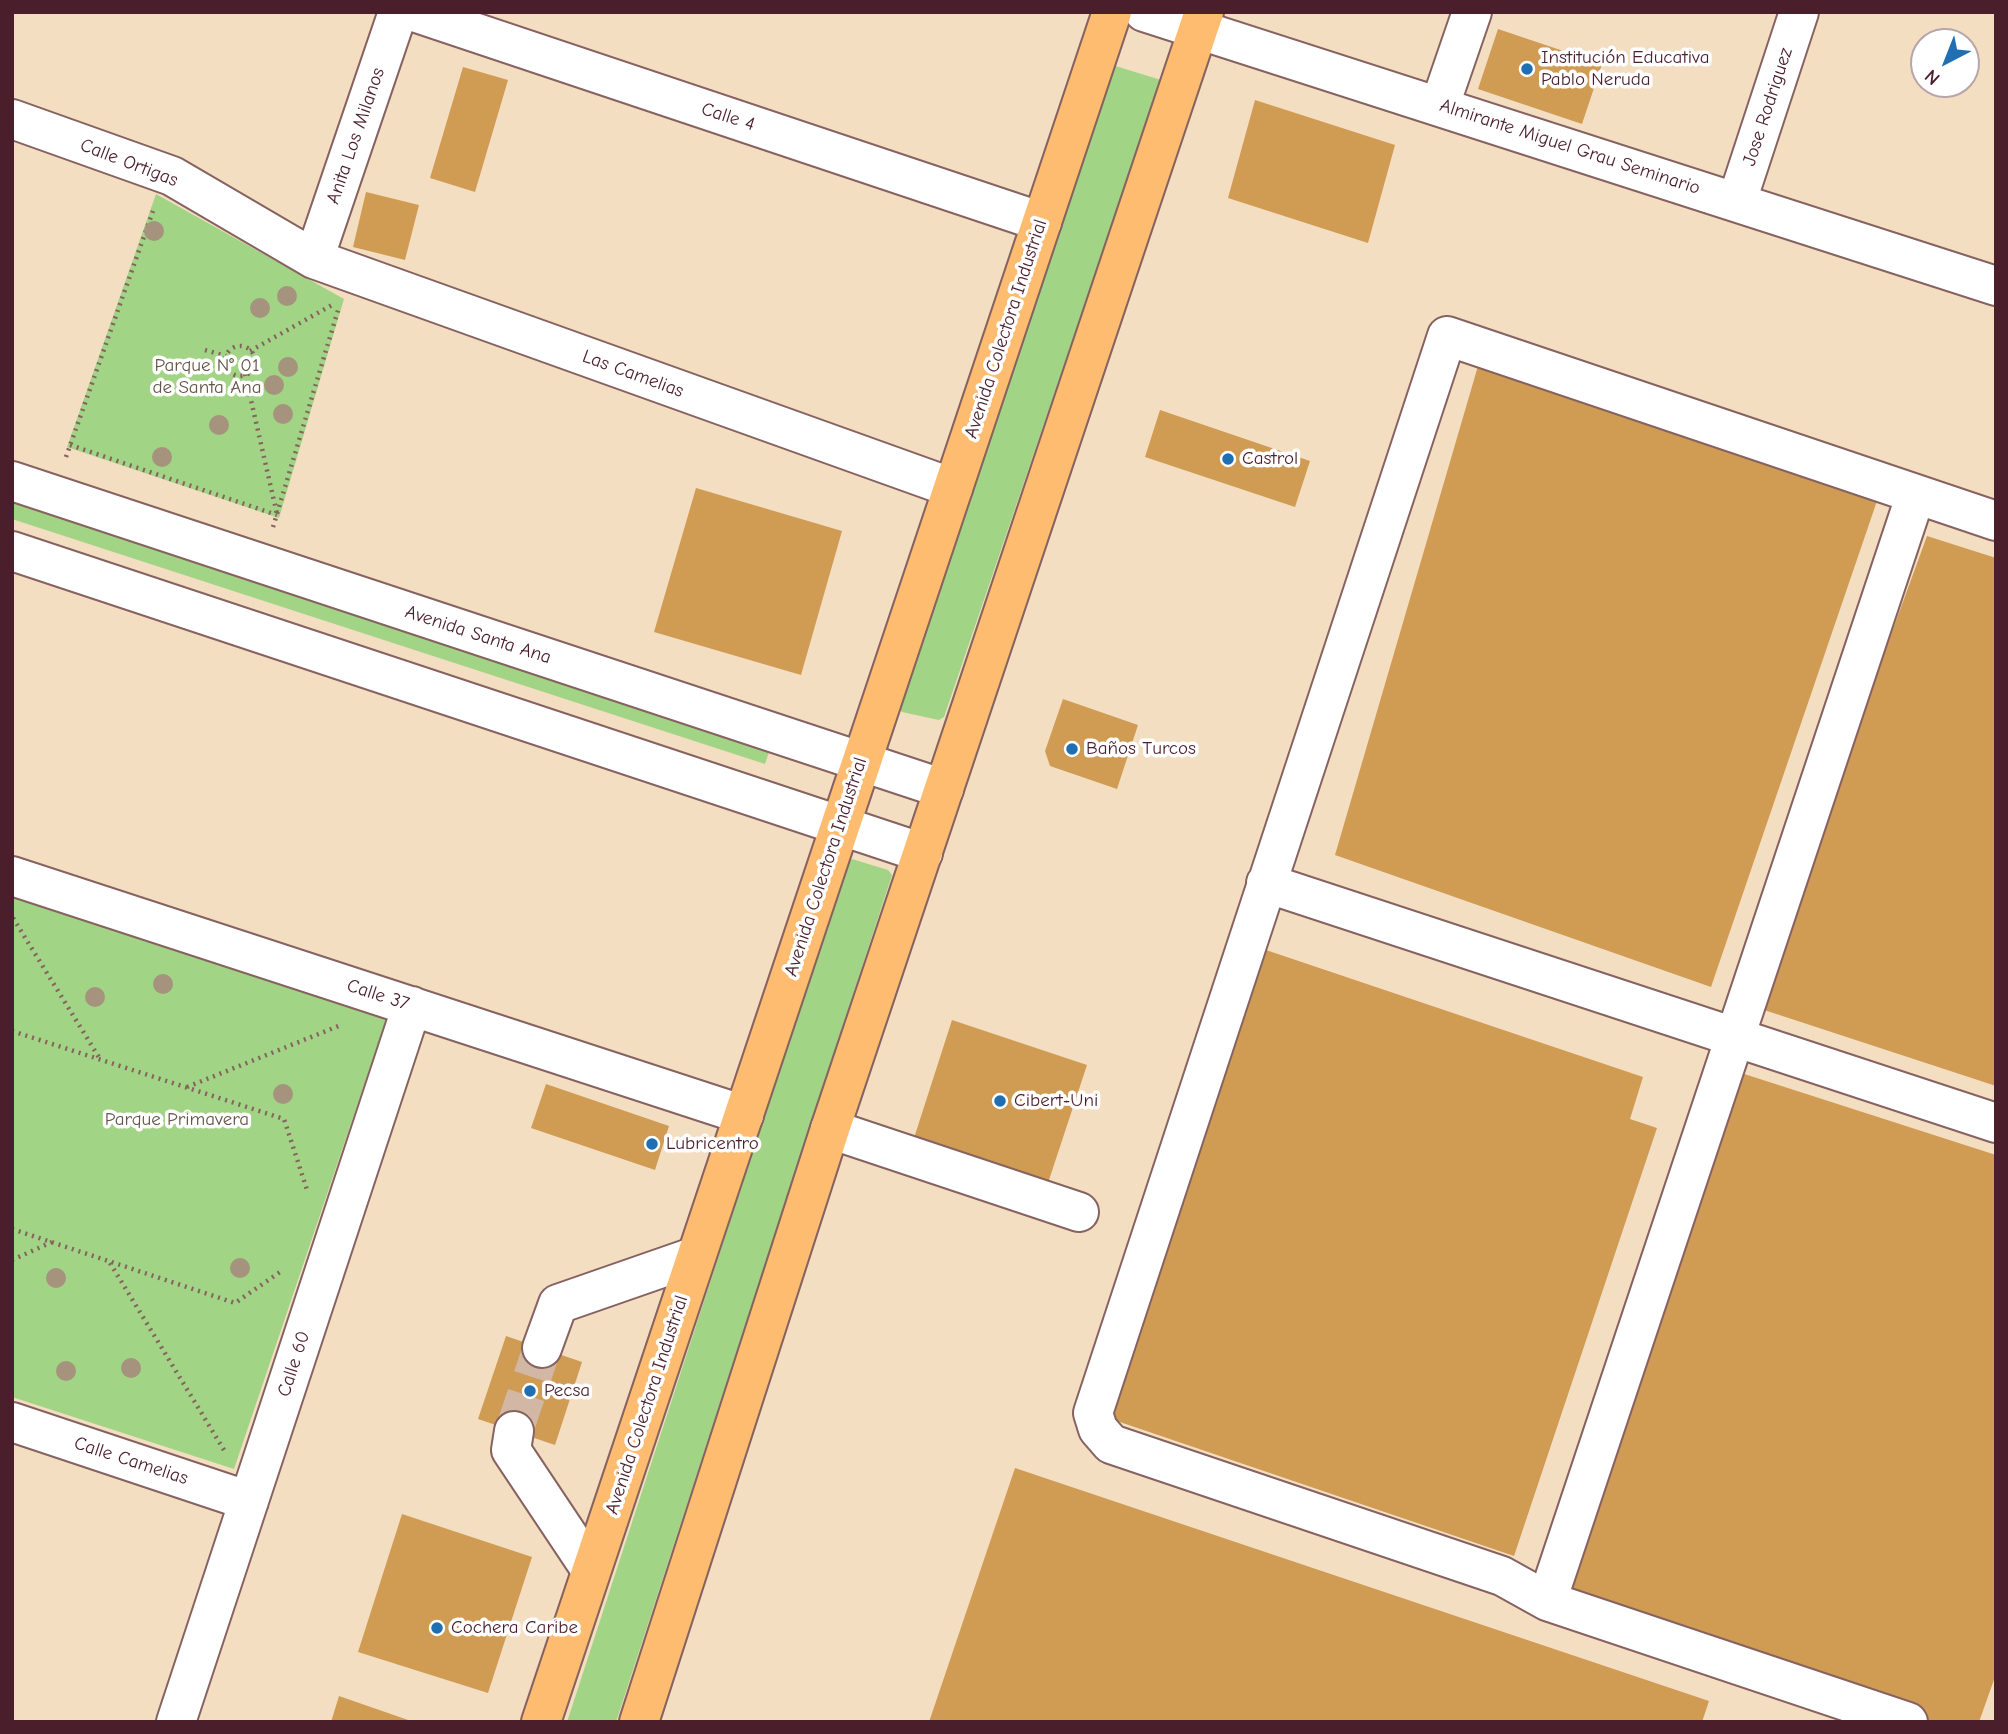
<!DOCTYPE html>
<html>
<head>
<meta charset="utf-8">
<style>
	body { margin:0 }
	#map { position:relative; width:2008px; height:1734px; overflow:hidden; background:#f4dec2; font-family:"Comic Neue",sans-serif }
	canvas { display:block }
	.frame { position:absolute; inset:0; border:14px solid #4a1f2b; pointer-events:none }
	.north { position:absolute; left:1910px; top:28px; width:70px; height:70px; box-sizing:border-box; background:#fff; border:2px solid #b7a5aa; border-radius:50%; rotate:222deg; font-size:19px; font-weight:700; line-height:28px; text-align:center; color:#4a1f2b }
	.north::after { content:''; display:block; margin:auto; width:24px; height:32px; background:#1f6fb2; clip-path:polygon(50% 0,100% 100%,50% 72%,0 100%) }
</style>
</head>
<body>
<div id="map">
<canvas width="2008" height="1734"></canvas>
<div class="frame"></div>
<div class="north">N</div>
</div>
<script>
const ctx = document.querySelector('canvas').getContext('2d');
ctx.lineJoin = 'round';
function paint(path, color) {
  ctx.fillStyle = color;
  ctx.fill(path, 'evenodd');
}
function toPath(rows) {
  const path = new Path2D();
  for (const r of rows) {
    if (r.length === 3) {
      path.moveTo(r[0] + r[2], r[1]);
      path.arc(r[0], r[1], r[2], 0, 2 * Math.PI);
      continue;
    }
    path.moveTo(r[0], r[1]);
    for (let i = 2; i < r.length; i += 2) path.lineTo(r[i], r[i + 1]);
  }
  return path;
}
function stroke(path, color, width, dash) {
  ctx.strokeStyle = color;
  ctx.lineWidth = width;
  ctx.lineCap = dash ? 'butt' : 'round';
  ctx.setLineDash(dash || []);
  ctx.stroke(path);
}
function write(font, color, halo, rows, align = 'center') {
  ctx.font = font + ' "Comic Neue",sans-serif';
  ctx.lineWidth = 7;
  ctx.setLineDash([]);
  ctx.textBaseline = 'middle';
  ctx.strokeStyle = halo;
  ctx.fillStyle = color;
  for (const [text, x, y, turn = 0] of rows) {
    ctx.save();
    ctx.translate(x, y);
    ctx.rotate((+turn || 0) * Math.PI / 180);
    ctx.textAlign = isNaN(turn) ? turn : align;
    if (halo) ctx.strokeText(text, 0, 0);
    ctx.fillText(text, 0, 0);
    ctx.restore();
  }
}
paint(toPath([
	[1109,64,1161,80,944,717,939,720,902,712,899,708],
	[156,194,344,299,279,518,67,447],
	[12,489,773,740,765,764,12,519],
	[852,859,888,870,892,875,616,1722,567,1722,846,865],
	[12,889,388,1014,234,1469,12,1397]
]), '#a1d484');
paint(toPath([
	[1498,29,1602,64,1582,124,1478,89],
	[463,67,508,80,475,192,430,178],
	[1255,100,1395,145,1368,243,1228,198],
	[366,192,419,205,405,260,353,247],
	[1478,366,1878,498,1711,987,1335,855],
	[1160,410,1310,461,1295,507,1145,457],
	[696,488,842,531,801,675,654,632],
	[1927,536,1996,558,1996,1086,1755,1007],
	[1063,699,1138,725,1117,789,1050,766,1045,751],
	[1260,948,1643,1077,1630,1119,1657,1128,1514,1556,1108,1418],
	[952,1020,1087,1065,1048,1183,914,1138],
	[1735,1071,1996,1155,1996,1674,1979,1722,1934,1722,1565,1596],
	[546,1084,669,1126,655,1170,531,1128],
	[506,1336,582,1362,555,1445,478,1419],
	[1015,1468,1709,1701,1702,1722,929,1722],
	[402,1514,532,1557,488,1693,358,1652],
	[339,1696,411,1721,411,1722,331,1722]
]), '#d09b53');
stroke(toPath([
	[514,1431,542,1348]
]), '#d2b8a4', 38, [38, 19]);
const minor = toPath([
	[414,12,1042,222],
	[1144,12,1996,286],
	[1440,105,1472,12],
	[12,119,172,176,314,259,953,488],
	[1737,201,1799,12],
	[314,259,398,12],
	[12,481,944,789],
	[12,551,923,853],
	[12,876,744,1115],
	[1266,883,1996,1123],
	[830,1129,1079,1212],
	[542,1348,558,1304,696,1256],
	[12,1422,249,1501],
	[514,1431,511,1450,591,1570],
	[1547,1601,1916,494],
	[176,1722,412,1006],
	[1908,1722,1547,1601,1502,1576,1111,1444,1098,1429,1093,1413,1447,336,1996,521]
]);
const major = toPath([
	[541,1722,1112,12],
	[639,1722,830,1129,1204,12]
]);
stroke(minor, '#866260', 42);
stroke(major, '#866260', 42);
stroke(toPath([
	[240,361,15],
	[205,350,226,356],
	[250,351,332,305],
	[245,374,277,514],
	[70,445,277,515],
	[66,457,154,208],
	[273,527,339,307],
	[13,918,100,1059],
	[12,1031,284,1119,308,1193],
	[187,1087,341,1025],
	[12,1229,235,1303,283,1270],
	[12,1260,52,1242],
	[110,1263,224,1450]
]), '#866260', 4.5, [2, 5]);
stroke(minor, '#fff', 38);
stroke(major, '#febc70', 38);
ctx.fillStyle = '#a5937e';
for (const [x, y] of [
	[154,231],
	[287,296],
	[260,308],
	[288,367],
	[274,385],
	[283,414],
	[219,425],
	[162,457],
	[163,984],
	[95,997],
	[283,1094],
	[240,1268],
	[56,1278],
	[131,1368],
	[66,1371]
]) {
  ctx.beginPath();
  ctx.arc(x, y, 10, 0, 2 * Math.PI);
  ctx.fill();
}
for (const [x, y, r, color] of [
	[1527,69,7,"#1f6fb2"],
	[1228,459,7,"#1f6fb2"],
	[1072,749,7,"#1f6fb2"],
	[1000,1101,7,"#1f6fb2"],
	[652,1144,7,"#1f6fb2"],
	[530,1391,7,"#1f6fb2"],
	[437,1628,7,"#1f6fb2"]
]) {
  const dot = new Path2D();
  dot.arc(x, y, r, 0, 2 * Math.PI);
  ctx.fillStyle = color;
  ctx.fill(dot);
  stroke(dot, '#fff', 2.5);
}
write('19px', '#4a1f2b', '#fff', [
	["Institución Educativa",1541,58],
	["Pablo Neruda",1541,80],
	["Castrol",1242,459],
	["Baños Turcos",1086,749],
	["Cibert-Uni",1014,1101],
	["Lubricentro",666,1144],
	["Pecsa",544,1391],
	["Cochera Caribe",451,1628]
], 'left');
write('19px', '#4a1f2b', '#fff', [
	["Jose Rodriguez",1768,107,-72],
	["Calle 4",728,117,18],
	["Anita Los Milanos",356,136,-71],
	["Almirante Miguel Grau Seminario",1570,147,18],
	["Calle Ortigas",129,163,21],
	["Avenida Colectora Industrial",1006,329,-72],
	["Las Camelias",633,374,20],
	["Avenida Santa Ana",478,635,18],
	["Avenida Colectora Industrial",826,867,-72],
	["Calle 37",378,995,18],
	["Calle 60",294,1364,-72],
	["Avenida Colectora Industrial",647,1405,-72],
	["Calle Camelias",131,1461,18]
]);
write('19px', '#645546', '#fff', [
	["Parque N° 01",207,366],
	["de Santa Ana",207,388],
	["Parque Primavera",177,1120]
]);
</script>
</body>
</html>
